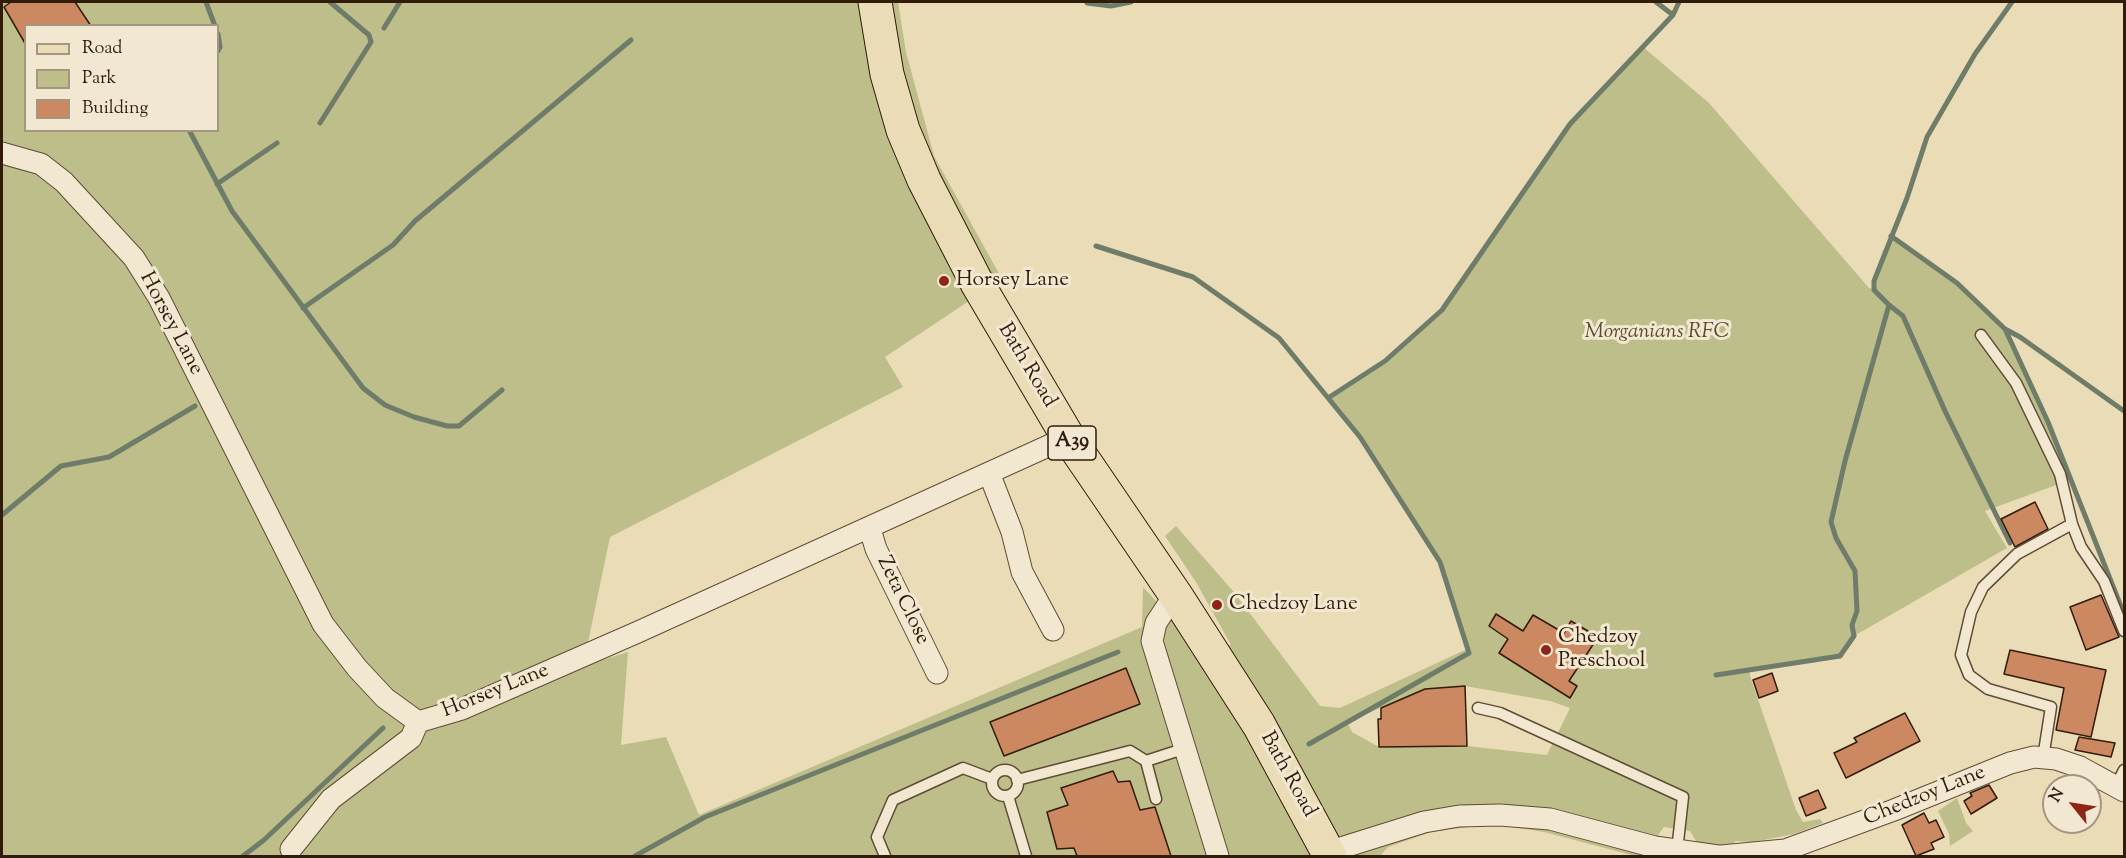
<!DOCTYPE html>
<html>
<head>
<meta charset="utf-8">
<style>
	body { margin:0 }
	#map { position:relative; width:2126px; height:858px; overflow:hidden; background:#ebdcb8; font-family:"Sorts Mill Goudy",serif }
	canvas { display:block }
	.frame { position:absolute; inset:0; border:3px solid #311b0a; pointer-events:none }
	.legend { position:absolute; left:24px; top:24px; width:195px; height:108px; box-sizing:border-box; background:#f2e8d1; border:2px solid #a59681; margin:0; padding:8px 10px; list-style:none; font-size:18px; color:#311b0a }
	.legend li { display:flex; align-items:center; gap:12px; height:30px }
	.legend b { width:30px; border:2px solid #a59681 }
	.north { position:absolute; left:2042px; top:774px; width:60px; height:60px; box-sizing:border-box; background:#f2e8d1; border:2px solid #a59681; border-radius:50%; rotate:300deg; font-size:16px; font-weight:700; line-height:24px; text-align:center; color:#311b0a }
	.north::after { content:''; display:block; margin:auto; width:21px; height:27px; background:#8f2418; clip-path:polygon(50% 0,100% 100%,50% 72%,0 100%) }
</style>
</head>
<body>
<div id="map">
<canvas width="2126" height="858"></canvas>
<div class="frame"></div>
<ul class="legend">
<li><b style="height:8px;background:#ebdcb8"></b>Road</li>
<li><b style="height:16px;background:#bebe8a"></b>Park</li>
<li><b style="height:16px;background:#cc8861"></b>Building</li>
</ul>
<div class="north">N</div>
</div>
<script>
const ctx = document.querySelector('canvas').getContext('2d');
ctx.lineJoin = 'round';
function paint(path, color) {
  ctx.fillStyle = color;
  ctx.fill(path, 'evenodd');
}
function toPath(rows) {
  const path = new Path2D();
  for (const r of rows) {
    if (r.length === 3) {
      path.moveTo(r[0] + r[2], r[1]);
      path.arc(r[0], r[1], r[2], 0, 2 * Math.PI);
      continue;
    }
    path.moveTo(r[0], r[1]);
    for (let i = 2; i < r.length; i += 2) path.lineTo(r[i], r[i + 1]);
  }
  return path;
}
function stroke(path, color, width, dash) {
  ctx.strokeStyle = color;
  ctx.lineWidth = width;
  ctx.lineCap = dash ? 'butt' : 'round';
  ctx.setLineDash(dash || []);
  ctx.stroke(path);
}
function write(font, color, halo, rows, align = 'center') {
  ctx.font = font + ' "Sorts Mill Goudy",serif';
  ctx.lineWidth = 6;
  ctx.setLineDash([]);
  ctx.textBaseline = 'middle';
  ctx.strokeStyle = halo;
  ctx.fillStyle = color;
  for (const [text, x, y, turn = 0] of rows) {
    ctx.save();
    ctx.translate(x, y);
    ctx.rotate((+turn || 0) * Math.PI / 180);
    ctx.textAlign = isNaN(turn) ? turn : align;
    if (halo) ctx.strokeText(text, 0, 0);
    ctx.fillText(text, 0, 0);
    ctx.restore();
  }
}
paint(toPath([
	[2,2,898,2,906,52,934,156,1002,279,885,357,903,387,610,537,583,666,628,652,621,745,666,737,699,815,1142,627,1143,587,1197,645,1231,645,1196,582,1165,536,1176,526,1233,591,1320,706,1340,708,1467,649,1440,562,1360,437,1328,398,1385,361,1442,310,1570,124,1643,47,1709,103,1869,288,1874,289,1874,281,1891,236,1957,283,2005,329,2048,422,2070,480,1985,511,2007,548,1854,636,1840,656,1750,671,1750,676,1796,810,1803,822,1820,819,1823,823,1794,834,1753,842,1735,841,1729,856,1635,856,1544,832,1492,824,1431,832,1388,847,1380,856,2,856],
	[26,26,218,26,218,130,26,130],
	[1465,686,1550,701,1570,708,1547,755,1467,746,1379,747,1352,732,1347,722,1425,689],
	[1664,827,1690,831,1697,843,1656,838],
	[1957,798,1966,823,1973,831,1950,846,1949,834,1938,811]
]), '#bebe8a');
stroke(toPath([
	[206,2,215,26],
	[1656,2,1673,15],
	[1087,3,1111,6,1131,2],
	[384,28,400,2],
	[218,34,220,47,218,51],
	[320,123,371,42,369,35,330,2],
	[189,130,232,211,363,388,385,405,414,417,447,426,459,426,502,390],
	[217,184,277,143],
	[1891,236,1957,283,2005,329,2048,422,2124,614],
	[1096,246,1193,277,1279,338,1360,437,1440,562,1469,653,1309,744],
	[1889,305,1903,316,1945,411,2010,543],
	[303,308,393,245,415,221,631,40],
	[2005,329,2020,337,2124,411],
	[1328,398,1385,361,1442,310,1570,124,1673,15,1679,2],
	[2,515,61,466,109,457,195,406],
	[1716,675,1840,656,1854,636,1852,625,1857,611,1855,571,1836,538,1831,522,1845,461,1889,305,1874,290,1874,281,1907,198,1927,137,1975,54,2012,2],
	[243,856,264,840,383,728],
	[635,856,705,817,1118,652]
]), '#6f7c6a', 5);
const building = toPath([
	[11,2,75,2,91,26,26,26,26,45,4,7,11,2],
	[2035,502,2048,529,2015,547,2001,519,2035,502],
	[2101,595,2119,637,2086,650,2070,607,2101,595],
	[1496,614,1523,631,1533,615,1564,633,1571,621,1598,637,1569,681,1577,686,1570,698,1499,653,1508,639,1489,626,1496,614],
	[2010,650,2106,670,2091,737,2056,730,2064,688,2004,674,2010,650],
	[1126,668,1140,704,1004,756,990,722,1126,668],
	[1772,673,1778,691,1759,698,1753,680,1772,673],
	[1465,686,1467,746,1379,747,1378,719,1381,719,1381,708,1425,689,1465,686],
	[1905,713,1920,741,1846,778,1834,753,1857,742,1854,738,1905,713],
	[2079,737,2115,743,2111,757,2075,750,2079,737],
	[1113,771,1118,782,1130,781,1140,810,1155,807,1171,856,1077,856,1074,848,1057,849,1047,812,1068,805,1061,788,1113,771],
	[1989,785,1997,798,1971,814,1964,801,1972,796,1970,793,1989,785],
	[1818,790,1826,808,1806,816,1799,798,1818,790],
	[1924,813,1929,823,1936,820,1944,837,1931,843,1934,849,1916,856,1902,825,1924,813]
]);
paint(building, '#cc8861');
stroke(building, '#311b0a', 1.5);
const lane = toPath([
	[1981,335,2016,383,2060,474,2072,524],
	[1478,708,1500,713,1683,797,1677,851],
	[2043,758,2051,707,1988,689,1969,675,1961,655,1971,612,1983,587,2017,554,2072,524,2081,547,2104,581,2124,631],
	[1005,783,13],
	[1017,780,1130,751,1146,761],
	[2116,786,2124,770],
	[1008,796,1026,856],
	[1156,799,1146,761,1183,749],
	[885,856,877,837,893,800,963,768,992,779]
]);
const street = toPath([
	[2,153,41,164,64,182,134,258,159,298,323,624,357,668,385,698,418,722,462,709,638,632,1068,437],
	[989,473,1012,532,1022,572,1053,630],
	[870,529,876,549,937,673],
	[1175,594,1156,623,1152,641,1218,856],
	[291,849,331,799,411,738,418,722],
	[1328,852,1424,822,1459,816,1500,815,1550,819,1655,847,1718,856],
	[1721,856,1785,850,1894,810,2010,763,2034,757,2056,759,2080,767,2124,791]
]);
const primary = toPath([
	[875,2,887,74,903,130,924,180,977,283,1068,437,1175,594,1259,725,1330,856]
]);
stroke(lane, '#604b36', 13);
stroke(street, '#604b36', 23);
stroke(primary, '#311b0a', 35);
stroke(lane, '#f2e8d1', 10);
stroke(street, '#f2e8d1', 21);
stroke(primary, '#ebdcb8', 33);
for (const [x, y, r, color] of [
	[944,281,6,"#8f2418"],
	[1217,605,6,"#8f2418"],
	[1546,650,6,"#8f2418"]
]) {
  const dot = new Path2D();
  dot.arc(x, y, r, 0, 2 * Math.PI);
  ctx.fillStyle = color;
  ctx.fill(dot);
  stroke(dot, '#f2e8d1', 2);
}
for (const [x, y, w] of [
	[1072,443,48]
]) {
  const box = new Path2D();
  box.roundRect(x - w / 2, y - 17, w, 34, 4.5);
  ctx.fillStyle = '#f2e8d1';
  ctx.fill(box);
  stroke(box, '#311b0a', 1.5);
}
write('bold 20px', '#311b0a', null, [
	["A39",1072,443]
]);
write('21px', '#311b0a', '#f2e8d1', [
	["Horsey Lane",956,281],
	["Chedzoy Lane",1229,605],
	["Chedzoy",1558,638],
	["Preschool",1558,662]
], 'left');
write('21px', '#311b0a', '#f2e8d1', [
	["Horsey Lane",170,324,62],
	["Bath Road",1026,366,59],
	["Zeta Close",902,601,64],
	["Horsey Lane",496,692,-22],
	["Bath Road",1287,775,61],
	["Chedzoy Lane",1925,797,-22]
]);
write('italic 21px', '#5b4c30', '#f2e8d1', [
	["Morganians RFC",1657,333]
]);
</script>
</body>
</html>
